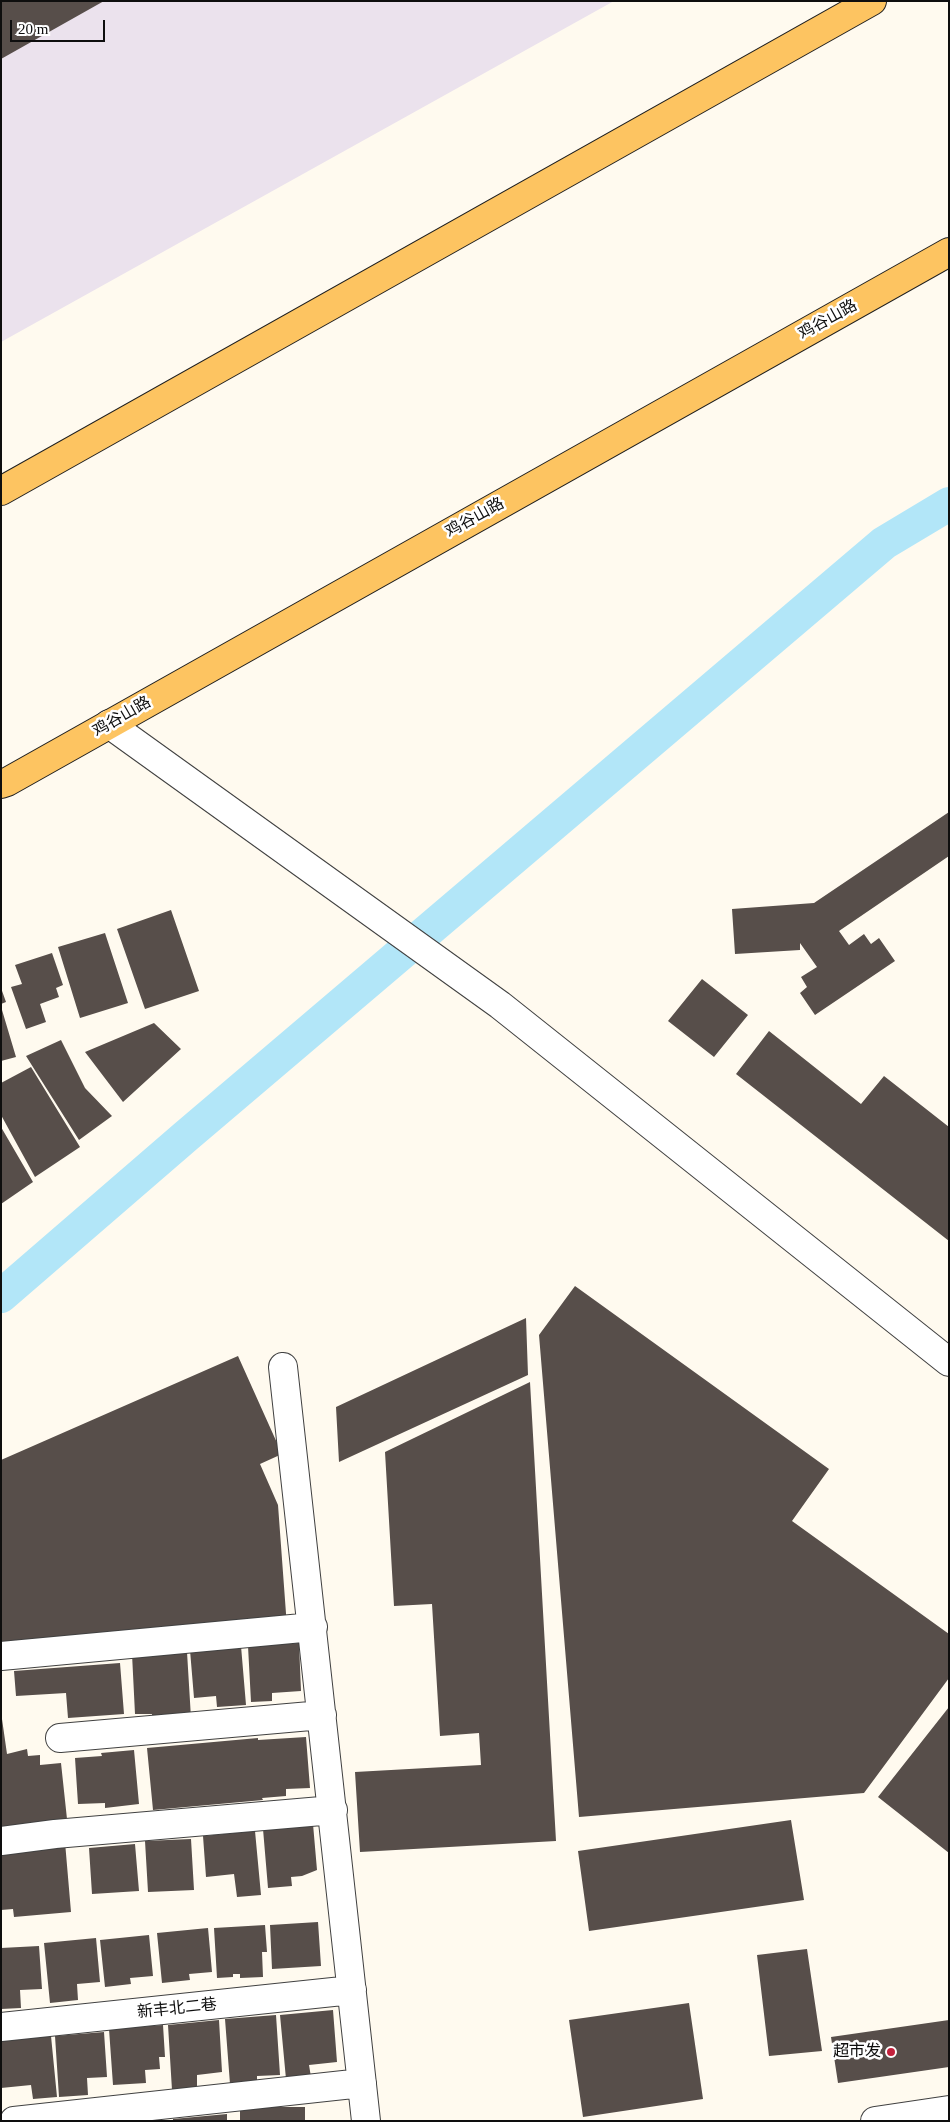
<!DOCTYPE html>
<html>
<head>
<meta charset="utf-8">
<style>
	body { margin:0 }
	#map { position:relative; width:950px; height:2122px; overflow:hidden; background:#fffaef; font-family:"Times New Roman",serif }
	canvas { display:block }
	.frame { position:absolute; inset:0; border:2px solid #0e0e0e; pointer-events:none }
	.scale { position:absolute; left:10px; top:20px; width:95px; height:22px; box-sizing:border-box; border:2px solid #0e0e0e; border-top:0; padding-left:6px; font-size:15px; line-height:18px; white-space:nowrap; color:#0e0e0e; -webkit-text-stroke:4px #fff; paint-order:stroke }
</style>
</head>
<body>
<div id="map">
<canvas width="950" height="2122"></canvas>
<div class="frame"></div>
<div class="scale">20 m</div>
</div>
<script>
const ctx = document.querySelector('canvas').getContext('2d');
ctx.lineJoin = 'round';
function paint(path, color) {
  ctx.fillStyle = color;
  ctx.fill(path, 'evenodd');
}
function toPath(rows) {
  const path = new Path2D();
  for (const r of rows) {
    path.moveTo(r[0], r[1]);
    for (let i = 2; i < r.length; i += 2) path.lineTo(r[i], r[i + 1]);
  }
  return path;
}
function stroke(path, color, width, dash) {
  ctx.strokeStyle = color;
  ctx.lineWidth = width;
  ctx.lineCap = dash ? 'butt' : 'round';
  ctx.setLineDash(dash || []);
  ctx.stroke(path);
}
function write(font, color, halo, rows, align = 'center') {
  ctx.font = font + ' "Times New Roman","Noto Sans SC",serif';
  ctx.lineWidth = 5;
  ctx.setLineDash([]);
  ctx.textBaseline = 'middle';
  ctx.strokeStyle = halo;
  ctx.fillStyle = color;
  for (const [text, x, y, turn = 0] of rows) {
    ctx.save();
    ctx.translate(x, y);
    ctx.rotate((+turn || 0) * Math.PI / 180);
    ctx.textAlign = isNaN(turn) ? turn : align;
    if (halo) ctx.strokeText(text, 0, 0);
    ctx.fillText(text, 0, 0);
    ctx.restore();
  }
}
paint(toPath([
	[1,1,614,1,1,342]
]), '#ebe2ed');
stroke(toPath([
	[1,1296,185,1137,884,543,949,504]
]), '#b2e6f8', 34);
paint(toPath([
	[1,1,104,1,1,59],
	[949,812,949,856,839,931,849,945,864,934,871,944,879,938,895,961,815,1015,800,993,807,987,801,977,817,967,800,943,800,950,735,954,732,909,814,903],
	[171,910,199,991,145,1009,117,929],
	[105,933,128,1003,80,1018,58,947],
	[52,953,63,985,56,988,59,997,40,1004,46,1022,26,1029,11,987,22,984,15,965],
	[702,979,748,1015,714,1057,668,1021],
	[1,988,6,1002,1,1004],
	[2,1010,16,1057,1,1061,1,1011],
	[154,1023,181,1049,123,1102,85,1052],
	[769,1031,861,1104,884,1076,949,1127,949,1241,736,1074],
	[61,1040,85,1088,112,1116,79,1140,26,1056],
	[31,1067,80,1147,35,1177,1,1115,1,1083],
	[1,1127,33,1182,1,1204],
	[575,1286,829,1469,792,1521,949,1634,949,1678,864,1793,579,1817,539,1335],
	[526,1318,528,1375,339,1462,336,1407],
	[238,1356,282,1454,260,1464,278,1505,287,1627,1,1646,1,1460],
	[530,1382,556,1841,360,1852,355,1772,481,1765,479,1733,440,1736,432,1604,394,1606,385,1452],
	[299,1643,301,1691,272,1693,272,1701,251,1702,248,1646],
	[241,1646,246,1705,217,1707,216,1696,194,1698,190,1650],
	[187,1652,191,1718,152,1720,152,1714,135,1714,132,1654],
	[120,1663,124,1714,68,1718,66,1693,16,1696,14,1671],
	[949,1707,949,1853,878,1797],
	[1,1712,7,1754,27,1749,28,1756,40,1755,40,1765,61,1763,67,1819,32,1823,33,1826,1,1829],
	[306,1737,310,1788,286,1789,286,1796,262,1798,263,1800,153,1810,147,1748,258,1738,258,1740],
	[134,1750,139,1804,105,1808,105,1803,78,1804,75,1758,102,1756,101,1753],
	[791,1820,804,1900,589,1931,578,1851],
	[313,1824,317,1870,302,1876,291,1877,292,1886,268,1888,263,1829],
	[255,1831,261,1895,237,1897,234,1874,206,1877,203,1836],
	[191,1839,194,1890,148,1892,145,1841],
	[65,1842,71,1912,14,1917,13,1909,1,1910,1,1853],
	[135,1844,139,1891,92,1894,89,1848],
	[318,1922,321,1966,272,1969,270,1925],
	[265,1925,267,1952,262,1952,263,1977,240,1978,240,1974,233,1974,233,1977,217,1978,214,1928],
	[208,1928,212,1972,189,1974,190,1980,162,1983,157,1933],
	[149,1935,153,1976,130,1978,131,1984,105,1987,100,1940],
	[96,1938,100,1982,77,1984,78,2000,50,2003,44,1943],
	[39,1946,42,1989,20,1990,21,2008,1,2009,1,1948],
	[807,1949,822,2051,769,2056,757,1955],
	[689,2003,703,2099,583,2117,569,2020],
	[333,2010,337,2062,309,2065,311,2077,286,2079,280,2015],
	[276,2015,280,2075,257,2076,257,2082,230,2084,225,2019],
	[219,2020,222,2072,197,2075,197,2087,194,2092,176,2093,172,2090,168,2025],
	[949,2020,949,2067,838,2083,831,2037],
	[163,2025,165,2057,159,2057,160,2069,145,2070,146,2083,113,2085,109,2029],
	[104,2032,107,2077,87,2078,88,2095,59,2097,55,2036],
	[51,2036,57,2097,33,2099,31,2085,1,2088,1,2041],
	[240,2107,305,2107,305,2121,240,2121],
	[227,2114,227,2121,173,2121,173,2119]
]), '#574e4a');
const minor = toPath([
	[109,724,500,1005,949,1362],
	[283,1367,366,2121],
	[1,1656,313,1627],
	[60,1738,322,1715],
	[1,1841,55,1834,333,1810],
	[1,2027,352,1990],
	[14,2121,362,2083],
	[875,2121,949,2110]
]);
const major = toPath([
	[1,491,872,1],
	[1,784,7,782,949,252]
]);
stroke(minor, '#414141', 30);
stroke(major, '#1f1f1f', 30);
stroke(minor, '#fff', 28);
stroke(major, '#fdc461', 28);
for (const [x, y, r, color] of [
	[891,2052,5,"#c3213c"]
]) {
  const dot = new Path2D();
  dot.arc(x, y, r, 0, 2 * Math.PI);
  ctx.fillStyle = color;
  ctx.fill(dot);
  stroke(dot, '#fff', 2);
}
write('16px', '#0e0e0e', '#fff', [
	["鸡谷山路",828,320,-29],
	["鸡谷山路",475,518,-29],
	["鸡谷山路",122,717,-30],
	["新丰北二巷",177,2009,-6]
]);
write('16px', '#0e0e0e', '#fff', [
	["超市发",881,2052]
], 'right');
</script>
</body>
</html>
